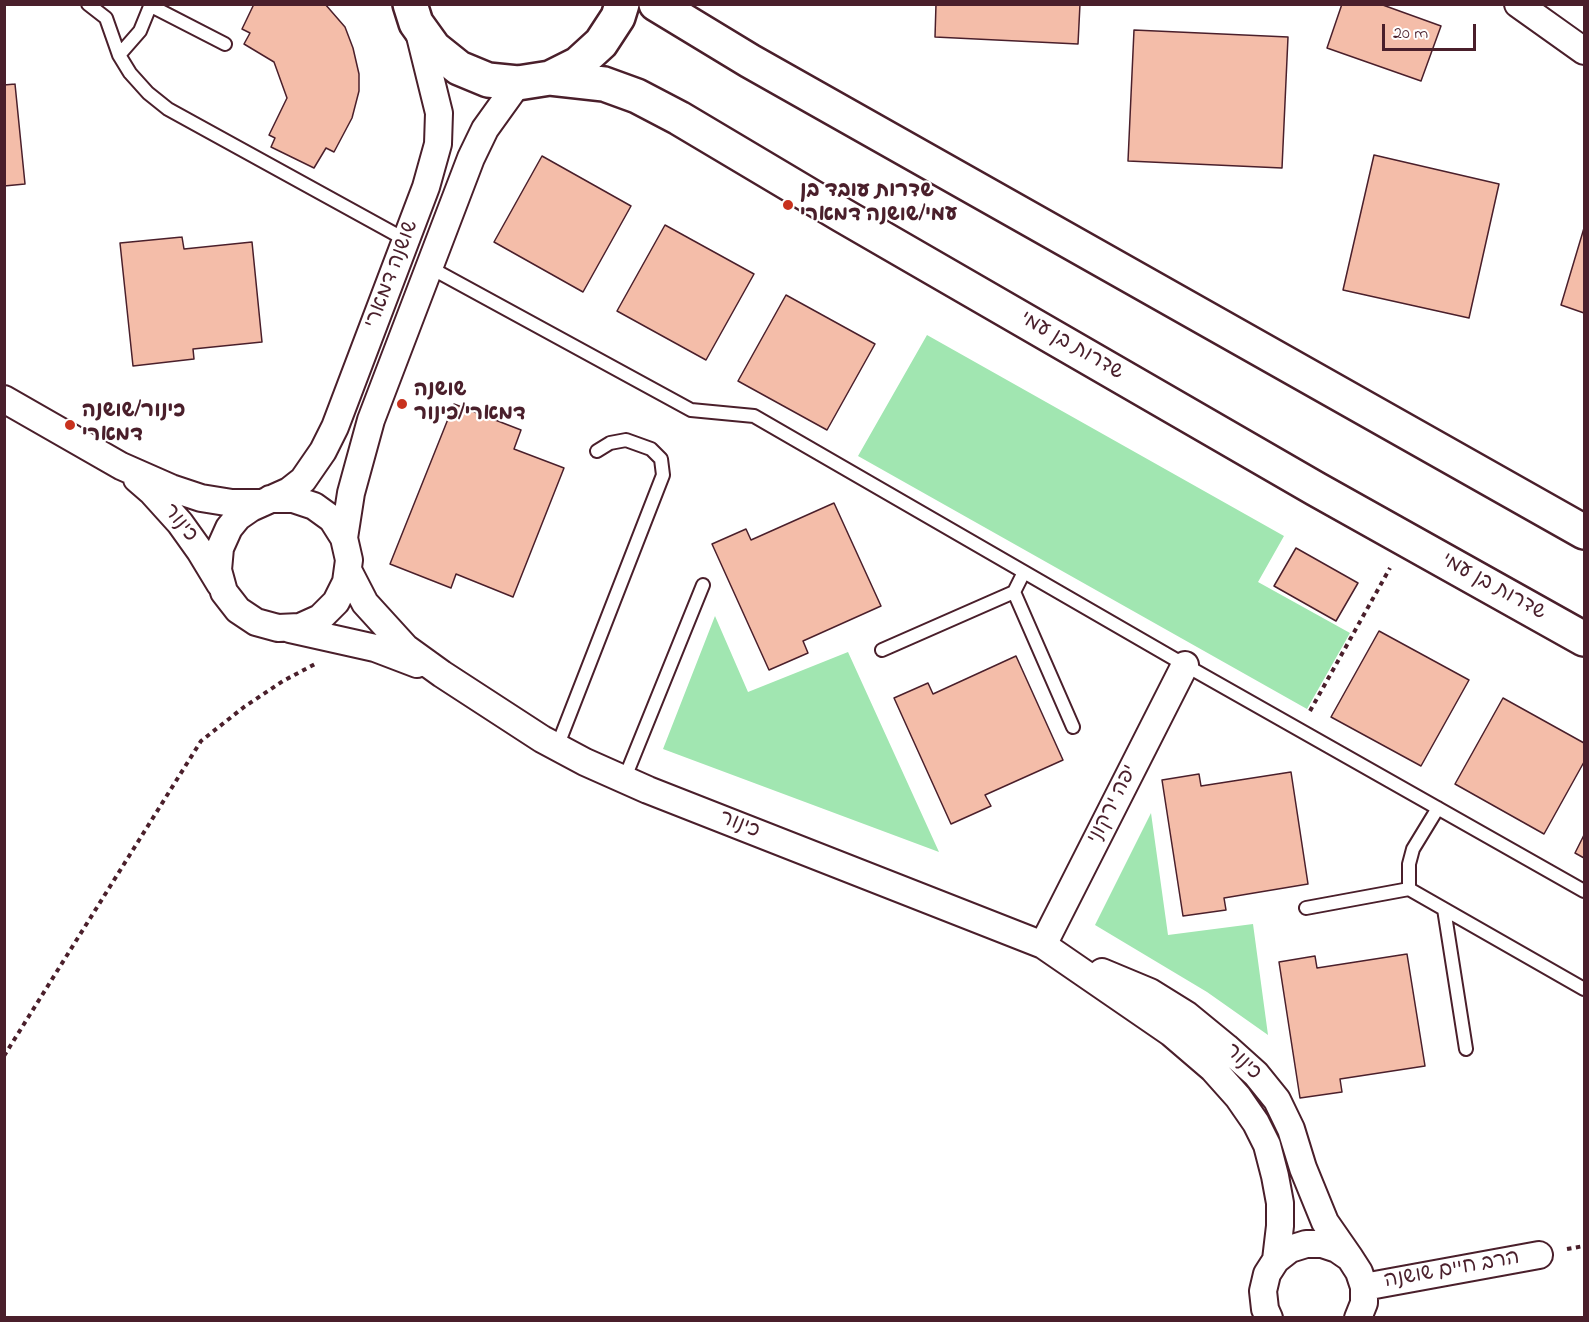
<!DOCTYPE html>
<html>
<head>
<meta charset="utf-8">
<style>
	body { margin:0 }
	#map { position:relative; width:1589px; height:1322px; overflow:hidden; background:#fff; font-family:"Indie Flower",sans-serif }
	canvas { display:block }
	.frame { position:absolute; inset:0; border:6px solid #4a1f2b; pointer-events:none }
	.scale { position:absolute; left:1382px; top:24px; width:94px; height:27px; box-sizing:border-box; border:3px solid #4a1f2b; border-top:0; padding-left:8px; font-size:18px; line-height:21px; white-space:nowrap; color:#4a1f2b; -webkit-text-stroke:4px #fff; paint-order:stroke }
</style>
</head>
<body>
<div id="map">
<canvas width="1589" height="1322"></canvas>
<div class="frame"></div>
<div class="scale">20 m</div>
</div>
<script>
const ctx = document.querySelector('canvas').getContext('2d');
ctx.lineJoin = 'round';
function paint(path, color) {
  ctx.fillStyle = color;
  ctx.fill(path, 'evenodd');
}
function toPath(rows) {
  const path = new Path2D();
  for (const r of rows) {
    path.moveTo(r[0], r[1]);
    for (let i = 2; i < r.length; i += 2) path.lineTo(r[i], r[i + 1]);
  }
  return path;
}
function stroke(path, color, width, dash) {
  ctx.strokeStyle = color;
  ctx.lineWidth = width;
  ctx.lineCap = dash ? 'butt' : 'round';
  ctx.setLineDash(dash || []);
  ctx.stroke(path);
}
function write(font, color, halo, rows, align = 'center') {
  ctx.font = font + ' "Indie Flower","Playpen Sans Hebrew",sans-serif';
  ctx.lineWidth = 4.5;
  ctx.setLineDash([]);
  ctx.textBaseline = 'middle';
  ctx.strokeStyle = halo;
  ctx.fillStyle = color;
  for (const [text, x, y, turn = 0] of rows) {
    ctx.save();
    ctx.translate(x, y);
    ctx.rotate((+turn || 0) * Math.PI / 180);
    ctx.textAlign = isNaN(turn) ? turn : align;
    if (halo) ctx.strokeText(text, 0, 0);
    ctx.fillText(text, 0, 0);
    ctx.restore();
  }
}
paint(toPath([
	[927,335,1284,536,1258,582,1350,633,1307,709,858,456],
	[715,616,748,692,848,652,939,852,663,749],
	[1151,813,1168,935,1253,924,1268,1035,1207,992,1095,925]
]), '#a1e6b1');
const building = toPath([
	[254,4,325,4,345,27,353,48,359,74,359,91,352,118,334,152,326,148,314,168,271,147,275,138,269,135,287,98,274,62,244,44,250,33,242,29,254,4],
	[936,4,1080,4,1078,44,935,37,936,4],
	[1342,4,1380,4,1441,26,1421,81,1327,48,1342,4],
	[1134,30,1288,37,1282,168,1128,161,1134,30],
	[15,84,25,184,4,186,4,85,15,84],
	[1374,155,1499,184,1469,318,1343,290,1374,155],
	[542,156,631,206,583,292,494,242,542,156],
	[665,225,754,274,706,360,617,311,665,225],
	[1584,228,1584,313,1561,305,1584,228],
	[182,237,184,249,252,242,262,342,193,349,194,359,133,366,120,243,182,237],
	[786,295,875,344,827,430,738,381,786,295],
	[454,404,521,430,514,449,564,468,513,597,456,574,451,588,390,564,454,404],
	[834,503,881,606,803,641,808,653,769,670,712,544,746,529,751,540,834,503],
	[1296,548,1358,583,1336,621,1274,586,1296,548],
	[1379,631,1469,680,1421,766,1331,717,1379,631],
	[1016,656,1063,760,985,795,991,806,951,824,894,698,928,683,933,694,1016,656],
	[1503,698,1584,743,1584,762,1544,834,1455,784,1503,698],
	[1291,772,1308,884,1224,898,1226,910,1183,916,1162,780,1199,774,1201,786,1291,772],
	[1584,835,1584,858,1575,853,1584,835],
	[1407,954,1425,1066,1340,1079,1342,1092,1300,1098,1279,962,1315,956,1317,968,1407,954]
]);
paint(building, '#f4bda9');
stroke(building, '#4a1f2b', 1.5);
const service = toPath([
	[88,4,106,18,119,55,130,73,148,93,168,109,406,240],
	[151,6,225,44],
	[119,55,140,31,151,4],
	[429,267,691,410,754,416,1185,665,1584,891],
	[1024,572,1014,592,1073,727],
	[882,650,1014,592],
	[557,747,663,475,661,459,651,449,626,440,610,443,597,451],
	[624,780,703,585],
	[1409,889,1409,864,1413,849,1438,808],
	[1306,908,1409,889,1584,989],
	[1444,909,1466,1049]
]);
const minor = toPath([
	[1518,4,1584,51],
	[4,399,121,466,171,488,201,498,232,503,262,503],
	[137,479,152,492,180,523,200,551,220,584],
	[270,499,293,499,314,506,332,519,344,538,349,560,346,582,336,602,320,618,300,627,278,628,256,622,238,610,224,592,218,570,220,548,229,528,238,517,251,508,289,491,303,480,323,451,335,427,426,187,438,144,439,113,419,32],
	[344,538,351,493,371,420,471,158,485,129,518,83],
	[348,570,365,603,406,648,442,674,542,739,585,762,648,790,1043,945,1171,1033,1213,1069,1238,1097,1256,1123,1267,1145,1275,1176,1280,1203,1280,1226,1276,1260],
	[290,629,375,648,417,664],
	[1043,945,1185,665],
	[1102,972,1150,992,1187,1015,1226,1047,1256,1074,1277,1100,1291,1129,1303,1168,1325,1222,1350,1258],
	[1364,1287,1539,1255],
	[1269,1318,1265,1309,1263,1291,1267,1274,1276,1260,1290,1249,1306,1244,1322,1244,1337,1249,1350,1258,1359,1272,1364,1287,1364,1303,1358,1318]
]);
const secondary = toPath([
	[410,4,416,23,434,48,459,68,488,80,518,83,550,78,578,64,601,43,618,17,622,4],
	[656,4,750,61,1584,532],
	[550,78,604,84,637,96,679,118,842,215,1316,489,1584,639]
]);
stroke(service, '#4a1f2b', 16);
stroke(minor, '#4a1f2b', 30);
stroke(secondary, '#4a1f2b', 38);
stroke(toPath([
	[1310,711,1390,568],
	[4,1056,201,741,244,707,283,681,315,664],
	[1567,1249,1584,1246]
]), '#4a1f2b', 4, [4.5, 4.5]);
stroke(service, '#fff', 12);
stroke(minor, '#fff', 26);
stroke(secondary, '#fff', 33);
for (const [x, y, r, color] of [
	[788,205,6,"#c8321e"],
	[402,404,6,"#c8321e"],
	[70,425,6,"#c8321e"]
]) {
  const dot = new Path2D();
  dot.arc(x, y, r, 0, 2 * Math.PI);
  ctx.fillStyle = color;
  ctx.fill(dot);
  stroke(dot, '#fff', 2);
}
write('bold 21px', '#4a1f2b', '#fff', [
	["שדרות עובד בן",800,193],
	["עמי/שושנה דמארי",800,217],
	["שושנה",414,392],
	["דמארי/כינור",414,416],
	["כינור/שושנה",82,413],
	["דמארי",82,437]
], 'left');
write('21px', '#4a1f2b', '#fff', [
	["שושנה דמארי",393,275,-69],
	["שדרות בן עמי",1071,347,30],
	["כינור",179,524,51],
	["שדרות בן עמי",1493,588,29],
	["יפה ירקוני",1114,805,-63],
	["כינור",739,826,22],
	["כינור",1242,1063,44],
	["הרב חיים שושנה",1452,1271,-10]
]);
</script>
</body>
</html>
